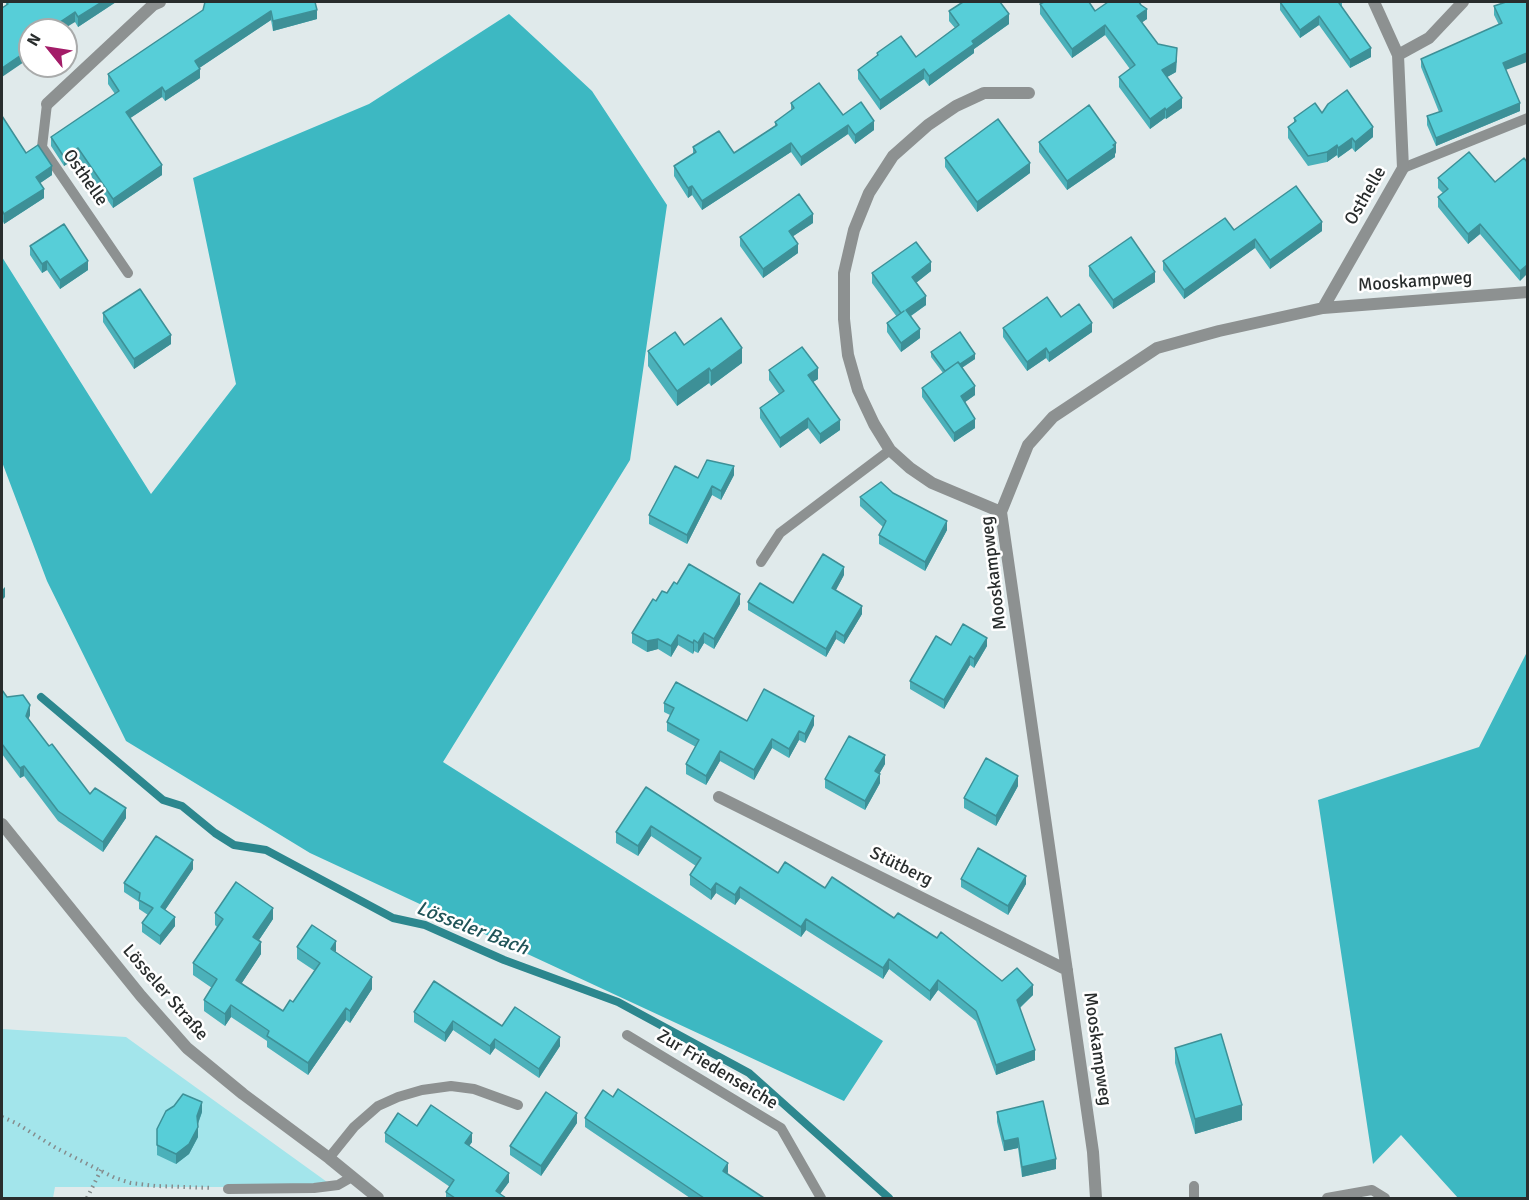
<!DOCTYPE html>
<html>
<head>
<meta charset="utf-8">
<style>
	body { margin:0 }
	#map { position:relative; width:1529px; height:1200px; overflow:hidden; background:#e0eaeb; font-family:Signika,sans-serif }
	canvas { display:block }
	.frame { position:absolute; inset:0; border:3px solid #292d2d; pointer-events:none }
	.north { position:absolute; left:18px; top:18px; width:60px; height:60px; box-sizing:border-box; background:#fff; border:2px solid #a9abab; border-radius:50%; rotate:300deg; font-size:16px; font-weight:700; line-height:24px; text-align:center; color:#292d2d }
	.north::after { content:''; display:block; margin:auto; width:21px; height:27px; background:#a31c68; clip-path:polygon(50% 0,100% 100%,50% 72%,0 100%) }
</style>
</head>
<body>
<div id="map">
<canvas width="1529" height="1200"></canvas>
<div class="frame"></div>
<div class="north">N</div>
</div>
<script>
const ctx = document.querySelector('canvas').getContext('2d');
ctx.lineJoin = 'round';
function paint(path, color) {
  ctx.fillStyle = color;
  ctx.fill(path, 'evenodd');
}
function toPath(rows) {
  const path = new Path2D();
  for (const r of rows) {
    path.moveTo(r[0], r[1]);
    for (let i = 2; i < r.length; i += 2) path.lineTo(r[i], r[i + 1]);
  }
  return path;
}
function stroke(path, color, width, dash) {
  ctx.strokeStyle = color;
  ctx.lineWidth = width;
  ctx.lineCap = dash ? 'butt' : 'round';
  ctx.setLineDash(dash || []);
  ctx.stroke(path);
}
function write(font, color, halo, rows, align = 'center') {
  ctx.font = font + ' Signika,sans-serif';
  ctx.lineWidth = 5;
  ctx.setLineDash([]);
  ctx.textBaseline = 'middle';
  ctx.strokeStyle = halo;
  ctx.fillStyle = color;
  for (const [text, x, y, turn = 0] of rows) {
    ctx.save();
    ctx.translate(x, y);
    ctx.rotate((+turn || 0) * Math.PI / 180);
    ctx.textAlign = isNaN(turn) ? turn : align;
    if (halo) ctx.strokeText(text, 0, 0);
    ctx.fillText(text, 0, 0);
    ctx.restore();
  }
}
paint(toPath([
	[2,1029,126,1037,334,1187,55,1187,53,1198,2,1198]
]), '#a3e5eb');
paint(toPath([
	[509,14,592,91,667,205,630,460,443,762,883,1041,844,1101,310,853,126,741,47,581,2,462,2,257,151,494,236,384,193,178,369,104],
	[1527,652,1527,1198,1458,1198,1401,1135,1373,1164,1318,800,1479,747]
]), '#3db8c2');
stroke(toPath([
	[41,697,163,800,182,806,215,833,234,845,266,850,393,918,425,925,504,960,618,1002,749,1073,889,1198]
]), '#2c878e', 8);
stroke(toPath([
	[2,1117,16,1123,56,1148,115,1178,131,1183,156,1186,213,1188],
	[87,1198,101,1170]
]), '#858c8d', 4, [1.5, 4.5]);
stroke(toPath([
	[47,104,42,147,128,273],
	[1403,168,1528,118],
	[761,562,780,533,890,450],
	[627,1035,781,1128,821,1198],
	[329,1158,354,1127,378,1106,398,1097,422,1090,451,1086,474,1089,518,1105],
	[228,1189,314,1188,338,1185,352,1177],
	[1194,1198,1194,1186],
	[1327,1198,1372,1190,1385,1198]
]), '#8d9191', 10);
stroke(toPath([
	[1398,55,1429,38,1463,2],
	[47,104,153,5,160,2],
	[1323,308,1403,168,1398,55,1374,2],
	[1001,512,932,483,910,468,890,450,874,424,858,390,848,355,844,319,844,273,854,230,869,193,893,156,928,125,956,106,984,93,1029,93],
	[719,797,1067,970],
	[2,824,141,996,187,1048,243,1094,329,1158,378,1198],
	[1096,1198,1093,1152,1001,512,1028,445,1053,417,1157,348,1219,331,1323,308,1528,292]
]), '#8d9191', 12);
paint(toPath([
	[6,2,116,2,78,27,75,22,30,30,30,51,24,55,24,62,6,5],
	[205,2,317,19,273,31,271,20,199,68,200,78,165,101,162,97,130,118,162,175,113,208,78,157,64,166,51,146,51,137,115,94,108,84,108,74,203,10],
	[1280,2,1342,2,1342,7,1371,57,1350,68,1319,25,1300,38,1280,10],
	[1506,2,1506,70,1520,111,1436,146,1427,125,1427,116,1439,112,1421,67,1421,59,1499,25,1494,15,1494,6],
	[1040,4,1095,11,1141,5,1147,19,1142,22,1158,44,1177,57,1176,72,1167,77,1182,108,1166,119,1165,118,1150,129,1119,87,1119,77,1130,69,1105,35,1072,58,1040,14],
	[949,11,1009,24,974,49,974,53,929,86,924,79,880,110,858,79,858,70,877,56,877,53,916,57,955,28,949,21],
	[791,103,843,115,874,130,855,144,848,134,801,166,791,152,702,210,692,195,688,198,674,176,674,166,693,154,693,147,734,153,775,126,775,122,791,111],
	[1322,113,1373,137,1355,152,1352,148,1338,158,1337,155,1327,162,1308,166,1288,138,1288,127,1294,123,1294,118],
	[2,116,26,153,52,175,40,183,44,198,4,224,2,219],
	[1039,142,1116,152,1115,154,1115,157,1067,190,1039,152],
	[945,158,1030,173,977,212,945,167],
	[1524,158,1520,281,1480,234,1468,244,1438,207,1438,197,1443,193,1438,188,1438,178,1495,182],
	[813,223,793,236,798,253,763,278,740,246,740,237],
	[1234,230,1322,231,1270,269,1255,248,1184,299,1163,270,1163,261],
	[30,246,88,270,60,289,47,270,42,273,30,255],
	[1089,266,1155,282,1113,309,1089,276],
	[931,271,916,283,926,305,911,316,920,338,901,352,887,332,887,323,897,317,872,283,872,273],
	[103,313,171,344,134,369,103,322],
	[1061,317,1092,332,1049,362,1046,358,1027,371,1003,337,1003,328],
	[684,345,742,363,711,386,709,383,677,406,648,366,648,351],
	[931,352,975,359,962,368,975,395,965,402,975,428,954,442,922,397,922,388,943,373,931,357],
	[769,370,818,379,813,382,840,430,820,444,808,428,780,448,760,418,760,408,779,394,769,380],
	[734,475,721,500,712,495,687,544,649,524,649,515,698,478],
	[893,493,947,530,925,571,879,544,879,535,883,527,860,506,860,497],
	[844,575,836,590,862,614,844,644,836,639,826,657,748,610,748,602,793,603],
	[677,584,740,604,714,649,704,643,698,653,694,651,693,654,678,645,671,657,658,649,647,652,632,643,632,633,656,601,667,593],
	[951,645,987,646,974,668,970,665,944,709,910,689,910,681],
	[2,690,7,697,30,715,28,719,49,746,90,794,126,818,103,852,58,821,24,776,20,778,2,754],
	[664,703,747,721,814,725,805,743,799,740,789,758,772,748,754,780,720,761,706,785,686,774,686,764,696,747,667,731,667,722,670,715,664,712],
	[885,764,879,774,880,783,865,810,825,788,825,779],
	[1018,786,996,826,964,808,964,798],
	[646,787,778,873,825,888,894,918,1002,981,1033,995,1020,1008,1035,1060,996,1075,976,1021,938,990,930,1001,889,969,883,979,806,930,801,937,740,898,735,905,716,893,711,900,690,885,690,875,696,866,651,836,638,856,616,843,616,832],
	[193,869,165,910,175,926,160,945,142,932,142,923,148,915,139,909,139,902,124,892,124,883],
	[961,879,1026,884,1008,915,961,887],
	[215,913,273,919,259,940,261,954,241,984,283,1011,293,1002,315,971,297,959,297,947,336,952,372,989,350,1023,346,1020,308,1075,267,1047,267,1041,231,1017,225,1026,204,1011,204,1000,212,988,193,975,193,963,217,927,215,925],
	[414,1012,502,1026,560,1046,539,1078,495,1048,490,1055,453,1030,445,1042,414,1022],
	[1175,1048,1242,1120,1195,1134,1175,1063],
	[202,1112,198,1124,198,1137,189,1154,176,1164,157,1155,157,1129],
	[997,1112,1056,1169,1022,1177,1018,1148,1004,1151,997,1122],
	[585,1118,728,1172,727,1174,764,1198,690,1198,585,1127],
	[577,1123,541,1176,510,1155,510,1146],
	[417,1126,472,1142,469,1146,509,1182,500,1194,506,1198,446,1198,446,1192,450,1187,385,1142,385,1133]
]), '#4bb1ba');
paint(toPath([
	[102,2,116,2,78,27,78,17],
	[1147,9,1147,19,1137,26,1137,16],
	[317,10,317,19,273,31,273,21],
	[271,11,271,20,195,71,195,61],
	[75,12,75,22,62,30,48,30],
	[1009,14,1009,24,974,49,974,53,929,86,929,76,972,41],
	[1319,16,1319,25,1300,38,1300,30],
	[1105,25,1105,35,1072,58,1072,49],
	[30,42,30,51,24,55,24,62,2,77,2,68,21,48],
	[1177,48,1176,72,1162,80,1162,70],
	[1371,48,1371,57,1350,68,1350,60],
	[1527,53,1527,62,1503,71,1503,63],
	[200,69,200,78,165,101,165,92],
	[924,69,924,79,880,110,880,100],
	[162,87,162,97,126,121,126,112],
	[1182,98,1182,108,1166,119,1166,110],
	[1520,103,1520,111,1436,146,1436,138],
	[1165,108,1165,118,1150,129,1150,119],
	[874,121,874,130,855,144,855,135],
	[848,125,848,134,801,166,801,157],
	[1373,127,1373,137,1355,152,1355,142],
	[1352,138,1352,148,1338,158,1338,148],
	[791,143,791,152,702,210,702,201],
	[1116,143,1116,152,1115,154,1115,157,1067,190,1067,181],
	[1337,145,1337,155,1327,162,1327,152],
	[78,148,78,157,64,166,64,157],
	[1030,163,1030,173,977,212,977,202],
	[162,165,162,175,113,208,113,199],
	[52,166,52,175,36,186,36,177],
	[692,186,692,195,688,198,688,188],
	[44,189,44,198,4,224,4,214],
	[813,214,813,223,789,239,789,231],
	[1322,222,1322,231,1270,269,1270,260],
	[1480,224,1480,234,1468,244,1468,234],
	[1255,239,1255,248,1184,299,1184,290],
	[798,244,798,253,763,278,763,269],
	[47,261,47,270,42,273,42,264],
	[88,261,88,270,60,289,60,280],
	[931,262,931,271,912,286,912,277],
	[1527,265,1527,274,1520,281,1520,271],
	[1155,272,1155,282,1113,309,1113,300],
	[926,296,926,305,906,319,906,310],
	[1092,323,1092,332,1049,362,1049,353],
	[920,329,920,338,901,352,901,343],
	[171,335,171,344,134,369,134,359],
	[742,348,742,363,711,386,711,371],
	[1046,348,1046,358,1027,371,1027,362],
	[975,354,975,359,946,378,946,373],
	[709,368,709,383,677,406,677,391],
	[818,368,818,379,808,385,808,375],
	[975,386,975,395,961,405,961,396],
	[808,418,808,428,780,448,780,438],
	[975,419,975,428,954,442,954,433],
	[840,420,840,430,820,444,820,434],
	[734,466,734,475,721,500,721,491],
	[712,486,712,495,687,544,687,535],
	[947,521,947,530,925,571,925,562],
	[844,567,844,575,832,597,832,588],
	[5,587,5,597,2,600,2,590],
	[740,594,740,604,714,649,714,639],
	[862,606,862,614,844,644,844,636],
	[836,631,836,639,826,657,826,649],
	[704,633,704,643,698,653,698,643],
	[678,635,678,645,671,657,671,646],
	[987,638,987,646,974,668,974,659],
	[658,639,658,649,647,652,647,641],
	[694,640,694,651,693,654,693,643],
	[970,656,970,665,944,709,944,700],
	[30,705,30,715,26,726,26,716],
	[814,716,814,725,805,743,805,734],
	[799,731,799,740,789,758,789,749],
	[772,739,772,748,754,780,754,770],
	[720,751,720,761,706,785,706,776],
	[885,755,885,764,875,781,875,771],
	[24,766,24,776,20,778,20,768],
	[880,774,880,783,865,810,865,801],
	[1018,776,1018,786,996,826,996,816],
	[126,808,126,818,103,852,103,842],
	[651,826,651,836,638,856,638,846],
	[193,860,193,869,161,916,161,907],
	[1026,876,1026,884,1008,915,1008,906],
	[716,883,716,893,711,900,711,890],
	[740,887,740,898,735,905,735,895],
	[273,908,273,919,253,949,253,937],
	[175,917,175,926,160,945,160,936],
	[806,919,806,930,801,937,801,927],
	[336,941,336,952,331,949],
	[261,942,261,954,236,992,236,980],
	[889,959,889,969,883,979,883,968],
	[372,977,372,989,350,1023,350,1011],
	[938,980,938,990,930,1001,930,991],
	[1033,985,1033,995,1017,1010,1017,1000],
	[231,1005,231,1017,225,1026,225,1014],
	[346,1008,346,1020,308,1075,308,1063],
	[453,1021,453,1030,445,1042,445,1033],
	[560,1037,560,1046,539,1078,539,1069],
	[495,1039,495,1048,490,1055,490,1046],
	[1035,1050,1035,1060,996,1075,996,1065],
	[202,1102,202,1112,197,1126,197,1116],
	[1242,1105,1242,1120,1195,1134,1195,1119],
	[577,1113,577,1123,541,1176,541,1166],
	[198,1127,198,1137,189,1154,176,1164,176,1154],
	[472,1133,472,1142,465,1152,465,1143],
	[1018,1138,1018,1148,1004,1151,1004,1141],
	[1056,1159,1056,1169,1022,1177,1022,1167],
	[728,1163,728,1172,723,1180,723,1171],
	[509,1173,509,1182,497,1198,496,1191]
]), '#3d9097');
const building = toPath([
	[7,2,102,2,78,17,75,12,48,30,30,30,30,42,21,48,24,53,2,68,2,8,8,4,7,2],
	[205,2,315,2,317,10,273,21,271,11,195,61,200,69,165,92,162,87,126,112,162,165,113,199,78,148,64,157,51,137,119,91,108,74,203,10,205,2],
	[963,2,1000,2,1009,14,972,41,974,44,929,76,924,69,880,100,858,70,878,55,877,53,901,36,916,57,959,25,949,11,963,2],
	[1044,2,1089,2,1095,11,1108,2,1139,2,1141,5,1147,9,1137,16,1158,44,1177,48,1176,62,1162,70,1182,98,1166,110,1165,108,1150,119,1119,77,1135,65,1105,25,1072,49,1040,4,1044,2],
	[1280,2,1340,2,1339,3,1371,48,1350,60,1319,16,1300,30,1280,2],
	[1506,2,1527,2,1527,53,1503,63,1520,103,1436,138,1427,116,1442,111,1421,59,1502,23,1494,6,1506,2],
	[819,83,843,115,861,102,874,121,855,135,848,125,801,157,791,143,702,201,692,186,688,188,674,166,696,152,693,147,719,131,734,153,777,125,775,122,794,108,791,103,819,83],
	[1347,90,1373,127,1355,142,1352,138,1338,148,1337,145,1327,152,1308,156,1288,127,1296,121,1294,118,1315,103,1322,113,1328,104,1347,90],
	[1089,105,1116,143,1113,145,1115,147,1067,181,1039,142,1089,105],
	[2,116,26,153,38,145,52,166,36,177,44,189,4,214,2,210,2,116],
	[998,119,1030,163,977,202,945,158,998,119],
	[1469,152,1495,182,1524,158,1527,162,1527,265,1520,271,1480,224,1468,234,1438,197,1448,189,1438,178,1469,152],
	[1296,186,1322,222,1270,260,1255,239,1184,290,1163,261,1225,218,1234,230,1296,186],
	[799,194,813,214,789,231,798,244,763,269,740,237,799,194],
	[64,224,88,261,60,280,47,261,42,264,30,246,64,224],
	[1131,237,1155,272,1113,300,1089,266,1131,237],
	[916,242,931,262,912,277,926,296,906,310,920,329,901,343,887,323,904,311,901,313,872,273,916,242],
	[140,289,171,335,134,359,103,313,140,289],
	[1047,297,1061,317,1079,304,1092,323,1049,353,1046,348,1027,362,1003,328,1047,297],
	[721,318,742,348,711,371,709,368,677,391,648,351,675,332,684,345,721,318],
	[960,332,975,354,960,364,958,362,945,371,931,352,960,332],
	[802,347,818,368,808,375,840,420,820,434,808,418,780,438,760,408,784,391,769,370,802,347],
	[958,362,975,386,961,396,975,419,954,433,922,388,958,362],
	[707,460,734,466,721,491,712,486,687,535,649,515,675,466,698,478,707,460],
	[881,482,893,493,947,521,925,562,879,535,886,521,860,497,881,482],
	[823,554,844,567,832,588,862,606,844,636,836,631,826,649,748,602,760,583,793,603,823,554],
	[689,564,740,594,714,639,704,633,698,643,694,640,693,643,678,635,671,646,658,639,647,641,632,633,653,599,656,601,662,591,667,593,674,582,677,584,689,564],
	[963,624,987,638,974,659,970,656,944,700,910,681,936,636,951,645,963,624],
	[676,682,747,721,764,689,814,716,805,734,799,731,789,749,772,739,754,770,720,751,706,776,686,764,699,740,667,722,674,708,664,703,676,682],
	[2,690,7,697,23,695,30,705,26,716,49,746,52,744,90,794,95,788,126,808,103,842,58,811,24,766,20,768,2,744,2,690],
	[849,736,885,755,875,771,880,774,865,801,825,779,849,736],
	[986,758,1018,776,996,816,964,798,986,758],
	[646,787,778,873,785,862,825,888,832,877,894,918,898,913,937,938,941,932,1002,981,1017,968,1033,985,1017,1000,1035,1050,996,1065,976,1011,938,980,930,991,889,959,883,968,806,919,801,927,740,887,735,895,716,883,711,890,690,875,701,858,651,826,638,846,616,832,646,787],
	[156,836,193,860,161,907,175,917,160,936,142,923,153,908,139,900,140,893,124,883,156,836],
	[978,848,1026,876,1008,906,961,879,978,848],
	[236,882,273,908,253,937,261,942,236,980,283,1011,290,1000,293,1002,320,963,297,947,312,925,336,941,331,949,372,977,350,1011,346,1008,308,1063,267,1036,269,1031,231,1005,225,1014,204,1000,217,979,193,963,223,919,215,913,236,882],
	[434,981,502,1026,515,1007,560,1037,539,1069,495,1039,490,1046,453,1021,445,1033,414,1012,434,981],
	[1221,1034,1242,1105,1195,1119,1175,1048,1221,1034],
	[618,1089,728,1163,723,1171,764,1198,704,1198,585,1118,603,1090,613,1097,618,1089],
	[546,1092,577,1113,541,1166,510,1146,546,1092],
	[183,1094,202,1102,197,1116,198,1127,189,1144,176,1154,157,1145,157,1129,166,1111,174,1106,183,1094],
	[1043,1101,1056,1159,1022,1167,1018,1138,1004,1141,997,1112,1043,1101],
	[431,1105,472,1133,465,1143,509,1173,496,1191,506,1198,455,1198,446,1192,454,1180,385,1133,398,1113,417,1126,431,1105]
]);
paint(building, '#57ced8');
stroke(building, '#3d9097', 1.5);
write('18px', '#292d2d', '#fff', [
	["Osthelle",85,178,55],
	["Osthelle",1366,196,-60],
	["Mooskampweg",1415,282,-4],
	["Mooskampweg",994,573,-97],
	["Stütberg",901,867,26],
	["Lösseler Straße",165,993,49],
	["Mooskampweg",1097,1049,82],
	["Zur Friedenseiche",717,1070,31]
]);
write('italic 20px', '#205458', '#fff', [
	["Lösseler Bach",472,929,21]
]);
</script>
</body>
</html>
